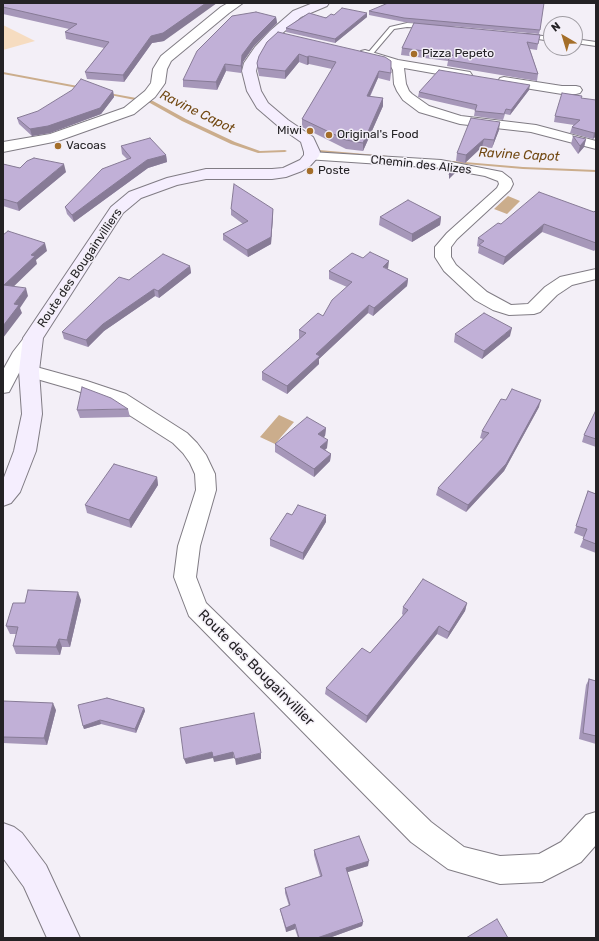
<!DOCTYPE html>
<html>
<head>
<meta charset="utf-8">
<style>
	body { margin:0 }
	#map { position:relative; width:599px; height:941px; overflow:hidden; background:#f3eff7; font-family:Rubik,sans-serif }
	canvas { display:block }
	.frame { position:absolute; inset:0; border:4px solid #242225; pointer-events:none }
	.north { position:absolute; left:543px; top:16px; width:40px; height:40px; box-sizing:border-box; background:#f3eff7; border:1px solid #a09da3; border-radius:50%; rotate:322deg; font-size:11px; font-weight:700; line-height:16px; text-align:center; color:#242225 }
	.north::after { content:''; display:block; margin:auto; width:14px; height:18px; background:#a46e29; clip-path:polygon(50% 0,100% 100%,50% 72%,0 100%) }
</style>
</head>
<body>
<div id="map">
<canvas width="599" height="941"></canvas>
<div class="frame"></div>
<div class="north">N</div>
</div>
<script>
const ctx = document.querySelector('canvas').getContext('2d');
ctx.lineJoin = 'round';
function paint(path, color) {
  ctx.fillStyle = color;
  ctx.fill(path, 'evenodd');
}
function toPath(rows) {
  const path = new Path2D();
  for (const r of rows) {
    path.moveTo(r[0], r[1]);
    for (let i = 2; i < r.length; i += 2) path.lineTo(r[i], r[i + 1]);
  }
  return path;
}
function stroke(path, color, width, dash) {
  ctx.strokeStyle = color;
  ctx.lineWidth = width;
  ctx.lineCap = dash ? 'butt' : 'round';
  ctx.setLineDash(dash || []);
  ctx.stroke(path);
}
function write(font, color, halo, rows, align = 'center') {
  ctx.font = font + ' Rubik,sans-serif';
  ctx.lineWidth = 3;
  ctx.setLineDash([]);
  ctx.textBaseline = 'middle';
  ctx.strokeStyle = halo;
  ctx.fillStyle = color;
  for (const [text, x, y, turn = 0] of rows) {
    ctx.save();
    ctx.translate(x, y);
    ctx.rotate((+turn || 0) * Math.PI / 180);
    ctx.textAlign = isNaN(turn) ? turn : align;
    if (halo) ctx.strokeText(text, 0, 0);
    ctx.fillText(text, 0, 0);
    ctx.restore();
  }
}
paint(toPath([
	[3,25,35,41,3,50]
]), '#f6dcc0');
paint(toPath([
	[508,196,520,201,507,214,494,209],
	[279,415,294,422,275,444,260,437]
]), '#cbad8c');
paint(toPath([
	[3,72,83,87,85,88,83,89,3,74,3,72],
	[103,92,153,101,186,119,235,142,260,151,285,150,287,151,285,152,258,153,231,144,182,121,150,103,105,94,103,93,103,92],
	[319,150,388,156,390,157,388,158,321,152,319,152,319,150],
	[441,160,523,167,596,170,596,172,523,169,443,162,441,161,441,160]
]), '#cbad8c');
const service = toPath([
	[407,23,426,24,429,26,426,28,407,27,394,29,371,56,367,56,367,54,390,27,407,23],
	[527,34,551,37,551,41,525,37,525,35,527,34],
	[575,39,596,42,596,46,575,43,575,39]
]);
const minor = toPath([
	[365,50,398,60,470,72,472,75,470,78,466,79,404,68,406,84,409,91,412,94,429,106,461,116,536,125,596,141,596,149,531,132,460,124,419,112,403,100,397,91,394,84,393,70,390,65,361,57,359,54,361,51,365,50],
	[504,77,562,86,576,86,580,87,582,90,580,93,576,94,562,94,500,84,498,81,500,78,504,77],
	[311,152,441,160,502,172,511,179,513,184,510,190,457,239,451,247,451,257,456,265,487,292,511,305,528,304,545,287,560,277,596,269,596,279,572,285,557,295,540,312,534,314,509,315,493,310,475,300,444,271,435,257,435,247,447,233,497,188,499,184,498,181,485,176,441,168,306,159,304,156,306,153,311,152],
	[33,332,39,334,42,338,27,358,22,368,29,365,87,381,126,394,187,433,197,443,206,455,215,474,216,490,200,546,196,577,206,603,431,822,464,847,500,856,539,854,561,842,586,815,596,812,596,845,581,862,542,882,500,884,448,869,411,842,189,616,174,577,178,546,196,490,195,474,190,463,183,453,173,443,112,404,75,390,23,375,20,371,9,392,3,393,3,370,13,352,27,334,33,332]
]);
const tertiary = toPath([
	[228,3,243,3,229,13,171,61,167,69,165,83,163,86,155,97,134,114,58,141,3,152,3,142,50,134,124,108,145,91,151,83,153,69,161,56,221,7,228,3]
]);
const secondary = toPath([
	[313,3,329,3,327,6,301,17,278,37,266,49,258,63,256,71,261,91,268,103,288,120,313,137,320,152,319,156,310,166,302,171,286,177,272,179,206,179,177,185,141,198,123,213,43,338,39,371,42,414,36,451,20,492,11,503,3,506,3,480,14,451,22,414,19,371,23,338,111,207,129,192,167,178,206,169,272,169,283,168,300,160,304,155,304,152,301,142,278,126,257,108,247,91,242,71,244,63,255,47,270,31,293,11,313,3],
	[3,823,14,827,22,833,46,865,80,938,47,938,24,887,3,858,3,823]
]);
stroke(service, '#807c84', 2);
stroke(minor, '#807c84', 2);
stroke(tertiary, '#807c84', 2);
stroke(secondary, '#807c84', 2);
paint(service, '#fff');
paint(minor, '#fff');
paint(tertiary, '#fff');
paint(secondary, '#f5eefe');
paint(toPath([
	[3,3,164,41,152,43,124,82,87,79,85,72,104,48,66,39,65,32,69,29,3,14],
	[369,11,540,30,539,34,451,26,538,44,537,50,530,49,538,74,537,81,447,66,448,61,401,55,402,48,414,23,404,22,369,15],
	[367,13,367,17,335,43,286,32,286,28,334,15],
	[276,17,277,23,254,46,243,62,241,73,226,71,217,90,183,87,183,80],
	[267,42,391,73,390,81,378,78,370,97,383,98,383,106,363,151,346,149,302,127,302,119,332,69,309,64,307,65,299,62,285,79,259,76,258,71,257,63],
	[529,90,510,115,505,114,503,120,474,116,475,110,418,97,419,92],
	[113,91,114,97,101,114,50,133,32,136,19,124,17,118],
	[581,98,596,136,593,139,570,133,572,127,574,125,554,122,555,116],
	[499,130,492,148,482,147,465,163,456,161,457,153],
	[573,136,586,139,584,147,578,154,571,144],
	[121,146,166,155,167,162,148,168,74,222,67,214,65,207,127,159,122,154],
	[3,164,20,168,66,172,19,211,3,206],
	[231,209,273,215,271,244,248,257,223,240,223,234,243,224,231,215],
	[596,210,596,249,594,251,542,232,503,265,478,253,479,247,477,246,478,238,501,224,594,212],
	[380,217,441,217,440,225,412,242,379,225],
	[190,266,191,273,159,298,155,296,104,331,88,347,64,339,62,332,129,280],
	[388,269,408,279,407,286,373,316,368,313,319,359,319,364,287,394,262,380,262,372,300,339,299,338,299,330,323,316,347,287,329,279,329,271],
	[455,334,510,336,482,359,454,342],
	[506,400,539,407,504,471,466,512,436,495,438,488,483,439,480,438,482,431],
	[128,409,130,417,80,418,77,410],
	[596,410,596,447,582,442,584,435],
	[326,428,325,436,323,437,327,448,325,450,331,454,330,461,314,477,275,452,275,444],
	[157,477,158,485,131,528,87,513,85,505],
	[588,491,596,494,596,553,580,547,584,537,574,533],
	[326,522,303,560,270,546,270,539],
	[81,600,70,647,62,647,60,655,16,654,13,646,16,634,10,634,6,626],
	[467,603,465,611,447,639,437,634,366,723,325,694,326,688,370,653,403,615,402,614,403,607],
	[589,679,596,681,596,744,579,739,586,685],
	[107,698,144,708,145,711,136,733,101,724,84,729,83,726],
	[3,701,56,710,47,745,3,743],
	[314,850,368,866,347,872,363,922,362,926,329,938,298,938,295,929,286,932,281,913,280,909,289,906,285,893,285,888,320,876,314,855]
]), '#a697b9');
paint(toPath([
	[206,3,217,3,164,41,152,43,124,82,123,75,151,36],
	[367,13,367,17,335,43,335,39],
	[276,17,277,23,254,46,243,62,241,73,241,66,242,55,254,39],
	[299,54,299,62,285,79,285,71],
	[309,56,309,64,307,65,307,57],
	[225,64,226,71,217,90,216,82],
	[379,71,378,78,366,104,367,96],
	[530,85,529,90,510,115,511,110],
	[113,91,114,97,101,114,50,133,32,136,30,129],
	[383,98,383,106,363,151,363,143],
	[500,122,499,130,492,148,494,140],
	[596,132,596,136,593,139,594,133],
	[484,139,482,147,465,163,466,155],
	[586,139,584,147,578,154,580,146],
	[166,155,167,162,148,168,74,222,72,215,147,160],
	[64,164,66,172,19,211,17,203],
	[456,168,456,172,449,179,449,175],
	[273,209,273,215,271,244,248,257,247,250],
	[441,217,440,225,412,242,412,234],
	[544,224,542,232,503,265,505,257],
	[45,243,47,251,36,260,37,264,7,293,4,285,31,255],
	[389,261,388,269,383,267],
	[190,266,191,273,159,298,158,291],
	[408,279,407,286,373,316,374,308],
	[26,288,28,296,20,308,22,313,3,338,3,326,14,304],
	[154,289,155,296,104,331,88,347,86,340,103,324],
	[369,305,368,313,319,359,319,364,287,394,287,386,316,354],
	[512,328,510,336,482,359,484,351],
	[541,400,539,407,504,471,466,512,468,505],
	[326,428,325,436,318,442,318,434],
	[328,440,327,448,320,454,320,447],
	[331,454,330,461,314,477,314,469],
	[157,477,158,485,131,528,129,520],
	[326,515,326,522,303,560,303,553],
	[78,592,81,600,70,647,67,640],
	[467,603,465,611,447,639,449,632],
	[439,626,437,634,366,723,367,716],
	[59,639,62,647,60,655,56,647],
	[53,703,56,710,47,745,44,738],
	[144,708,145,711,136,733,135,729],
	[100,720,101,724,84,729,83,726],
	[212,752,233,752,234,758,214,762,213,758,186,764,184,759],
	[261,753,261,759,236,765,235,759],
	[369,861,368,866,345,873,346,868],
	[363,922,362,926,329,938,317,938],
	[295,924,295,929,286,932,286,928]
]), '#877b96');
const building = toPath([
	[3,3,206,3,163,33,151,36,123,75,85,72,109,42,65,32,77,24,3,7,3,3],
	[388,3,544,3,540,30,404,18,369,11,388,3],
	[342,8,367,13,335,39,286,28,309,13,326,18,331,14,334,15,342,8],
	[256,12,276,17,254,39,242,55,241,66,225,64,216,82,183,80,197,51,232,16,256,12],
	[414,23,540,35,538,44,527,42,538,74,448,60,453,55,402,48,414,23],
	[278,32,385,57,391,61,391,73,379,71,367,96,383,98,363,143,346,140,302,119,336,62,309,56,307,57,299,54,285,71,258,68,257,63,259,56,267,42,278,32],
	[439,70,530,85,511,110,506,109,504,114,475,111,477,105,419,92,439,70],
	[81,79,113,91,100,108,48,126,30,129,17,118,38,111,72,90,81,79],
	[562,93,582,96,581,98,596,100,596,132,594,133,572,127,580,120,555,116,562,93],
	[471,118,500,122,494,140,484,139,466,155,457,153,471,118],
	[573,136,586,139,580,146,573,136],
	[150,138,166,155,147,160,72,215,65,207,102,169,131,158,121,146,150,138],
	[34,158,64,164,17,203,3,199,3,164,20,168,27,161,34,158],
	[452,167,456,168,449,175,452,167],
	[234,184,273,209,271,237,247,250,223,234,248,221,231,209,234,184],
	[539,192,594,212,596,210,596,243,544,224,505,257,479,245,484,241,478,238,498,223,501,224,539,192],
	[408,200,441,217,412,234,380,217,408,200],
	[8,231,45,243,31,255,35,256,4,285,26,288,14,304,19,305,3,326,3,235,8,231],
	[370,252,389,261,383,267,408,279,374,308,369,305,316,354,320,356,287,386,262,372,306,333,299,330,318,313,323,316,332,300,352,282,329,271,352,253,363,258,370,252],
	[163,254,190,266,158,291,154,289,103,324,86,340,62,332,119,277,129,280,163,254],
	[484,313,512,328,484,351,455,334,484,313],
	[82,387,111,398,128,409,77,410,82,387],
	[512,389,541,400,506,464,468,505,438,488,489,433,482,431,501,399,506,400,512,389],
	[596,410,596,439,584,435,596,410],
	[307,417,326,428,318,434,328,440,320,447,331,454,314,469,275,444,307,417],
	[114,464,157,477,129,520,85,505,114,464],
	[588,491,596,494,596,544,583,539,587,529,576,526,588,491],
	[298,505,326,515,303,553,270,539,287,513,292,515,298,505],
	[423,579,467,603,449,632,439,626,367,716,326,688,362,648,370,653,408,610,403,607,423,579],
	[28,590,78,592,67,640,59,639,56,647,13,646,18,627,6,626,13,603,25,603,28,590],
	[589,679,596,681,596,736,583,733,589,679],
	[107,698,144,708,135,729,100,720,83,726,78,705,107,698],
	[3,701,53,703,44,738,3,737,3,701],
	[254,713,261,753,235,759,233,752,213,757,212,752,184,759,180,728,254,713],
	[359,836,369,861,346,868,363,922,317,938,299,938,295,924,286,928,280,909,290,905,285,888,322,876,314,850,359,836],
	[497,919,508,938,466,938,497,919]
]);
paint(building, '#c1b0d7');
stroke(building, '#877b96', 1);
for (const [x, y, r, color] of [
	[414,54,4,"#a46e29"],
	[310,131,4,"#a46e29"],
	[329,135,4,"#a46e29"],
	[58,146,4,"#a46e29"],
	[310,171,4,"#a46e29"]
]) {
  const dot = new Path2D();
  dot.arc(x, y, r, 0, 2 * Math.PI);
  ctx.fillStyle = color;
  ctx.fill(dot);
  stroke(dot, '#f3eff7', 1.5);
}
write('12px', '#242225', '#f3eff7', [
	["Pizza Pepeto",422,54],
	["Miwi",302,131,"right"],
	["Original's Food",337,135],
	["Vacoas",66,146],
	["Poste",318,171]
], 'left');
write('12px', '#242225', '#f3eff7', [
	["Chemin des Alizes",421,165,6],
	["Route des Bougainvilliers",80,268,-56]
]);
write('italic 13px', '#714811', '#f3eff7', [
	["Ravine Capot",197,112,26],
	["Ravine Capot",519,155,3]
]);
write('14px', '#242225', '#f3eff7', [
	["Route des Bougainvillier",256,668,45]
]);
</script>
</body>
</html>
